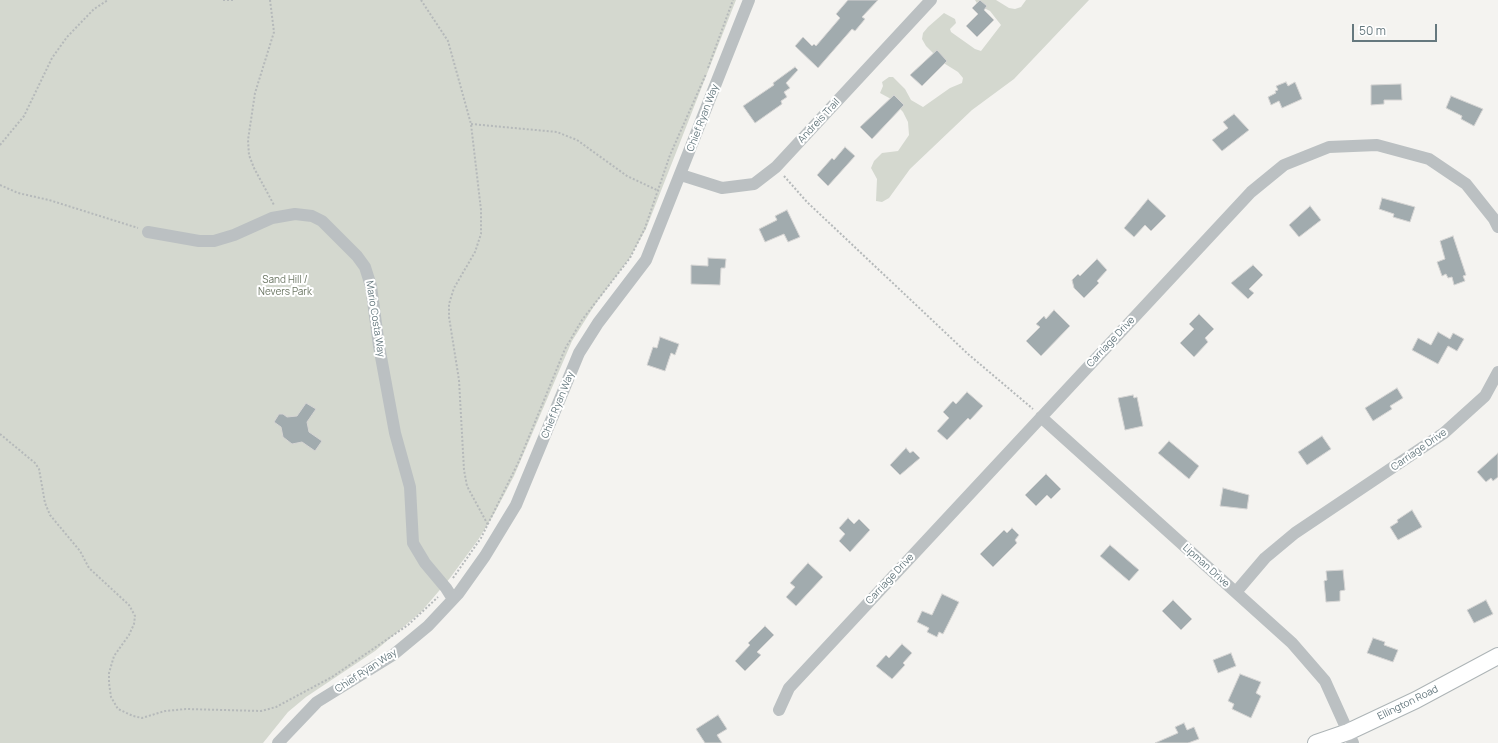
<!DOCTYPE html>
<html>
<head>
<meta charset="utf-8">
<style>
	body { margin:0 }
	#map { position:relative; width:1498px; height:743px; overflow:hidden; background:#f4f3f0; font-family:Manrope,sans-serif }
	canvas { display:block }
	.scale { position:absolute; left:1352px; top:24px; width:85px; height:18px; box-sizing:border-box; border:2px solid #65787e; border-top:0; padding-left:5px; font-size:12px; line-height:14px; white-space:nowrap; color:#65787e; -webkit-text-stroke:3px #fff; paint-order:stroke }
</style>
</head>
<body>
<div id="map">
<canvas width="1498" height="743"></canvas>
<div class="scale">50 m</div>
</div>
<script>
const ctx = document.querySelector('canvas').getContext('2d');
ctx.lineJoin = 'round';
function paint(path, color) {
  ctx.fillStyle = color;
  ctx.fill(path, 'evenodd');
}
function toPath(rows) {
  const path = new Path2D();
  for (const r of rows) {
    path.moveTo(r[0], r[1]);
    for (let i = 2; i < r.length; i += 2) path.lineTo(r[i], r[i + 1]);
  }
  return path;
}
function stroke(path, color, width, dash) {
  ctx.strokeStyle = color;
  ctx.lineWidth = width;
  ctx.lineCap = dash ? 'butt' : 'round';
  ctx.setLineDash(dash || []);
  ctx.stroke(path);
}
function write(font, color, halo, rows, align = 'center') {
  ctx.font = font + ' Manrope,sans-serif';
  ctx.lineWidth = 4;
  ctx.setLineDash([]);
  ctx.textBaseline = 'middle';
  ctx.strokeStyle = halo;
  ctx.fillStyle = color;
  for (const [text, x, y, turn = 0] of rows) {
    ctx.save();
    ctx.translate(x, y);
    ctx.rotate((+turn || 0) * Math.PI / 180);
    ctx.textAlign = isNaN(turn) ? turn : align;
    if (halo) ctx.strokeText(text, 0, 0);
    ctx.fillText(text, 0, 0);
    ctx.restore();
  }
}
paint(toPath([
	[0,0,736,0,646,229,629,259,596,303,572,341,514,476,494,514,478,540,450,578,421,612,375,651,306,697,288,712,263,743,0,743],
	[975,0,996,0,1009,8,1015,9,1021,7,1026,0,1089,0,1014,79,972,110,910,169,889,198,882,202,876,201,877,179,871,168,874,161,882,153,898,151,909,135,908,122,903,112,891,99,880,93,883,86,882,82,889,77,893,77,905,89,911,100,923,107,950,88,962,83,963,78,958,72,942,62,926,46,922,39,923,33,928,27,944,13,955,19,956,23,950,29,951,32,975,49,981,51,1001,25,990,11,978,5]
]), '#d4d8cf');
const building = toPath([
	[848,0,878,0,862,17,865,19,855,31,852,29,818,68,795,46,803,37,812,46,814,44,816,46,840,18,836,14,848,0],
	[980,0,987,6,984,10,994,20,977,37,966,26,978,14,972,8,980,0],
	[937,50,947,61,922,86,910,75,937,50],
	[795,67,798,70,786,83,790,88,784,92,787,97,781,101,782,104,755,123,743,106,774,85,773,83,795,67],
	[1286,82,1288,86,1295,82,1302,99,1282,108,1279,101,1271,105,1268,97,1276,93,1275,91,1278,90,1276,86,1286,82],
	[1401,84,1402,100,1384,100,1384,104,1371,105,1371,85,1401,84],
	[894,95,904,105,872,139,860,127,894,95],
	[1451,96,1483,109,1474,126,1461,119,1462,116,1446,108,1451,96],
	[1234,114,1249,130,1222,151,1212,140,1228,128,1223,122,1234,114],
	[845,147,855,156,828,186,817,175,832,158,834,160,845,147],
	[1382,198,1415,207,1410,222,1393,217,1394,214,1379,209,1382,198],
	[1148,199,1166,216,1151,231,1145,225,1134,237,1124,228,1148,199],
	[1310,206,1321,220,1299,237,1289,225,1310,206],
	[787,210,800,237,788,242,784,234,765,242,759,229,777,220,775,216,787,210],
	[1453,236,1466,275,1463,276,1465,281,1454,285,1452,277,1448,278,1446,274,1442,276,1437,262,1445,259,1440,241,1453,236],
	[708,258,726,259,725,268,721,268,720,285,691,284,691,265,708,266,708,258],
	[1097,259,1107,270,1097,281,1099,283,1084,298,1074,288,1072,280,1078,274,1080,276,1097,259],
	[1253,265,1263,275,1249,289,1254,293,1248,299,1231,283,1253,265],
	[1054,310,1070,326,1041,356,1026,341,1040,327,1036,324,1044,316,1046,319,1054,310],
	[1199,314,1214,329,1205,338,1208,342,1194,357,1180,343,1194,329,1189,324,1199,314],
	[1438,332,1450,339,1453,333,1464,339,1457,351,1448,346,1438,364,1412,350,1418,338,1431,345,1438,332],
	[660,337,679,344,675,355,671,353,665,371,647,365,653,347,657,348,660,337],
	[1397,388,1403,398,1390,406,1392,409,1373,421,1365,408,1397,388],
	[967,392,983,406,970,420,968,418,947,440,937,431,949,418,943,412,953,401,956,404,967,392],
	[1133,395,1134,398,1137,397,1143,426,1125,430,1118,398,1133,395],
	[306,403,316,409,307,422,309,432,322,441,315,451,302,442,292,444,283,437,281,427,274,422,279,414,283,414,287,417,297,416,306,403],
	[1322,436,1331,449,1307,465,1298,452,1322,436],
	[1169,441,1199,466,1189,479,1158,453,1169,441],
	[906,448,910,453,913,451,920,458,900,475,890,465,906,448],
	[1498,453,1498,477,1493,481,1491,478,1486,482,1477,472,1498,453],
	[1046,474,1061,489,1051,499,1047,495,1036,506,1025,495,1046,474],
	[1223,488,1249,495,1247,509,1220,506,1223,488],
	[1412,510,1422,527,1398,540,1390,527,1398,522,1397,520,1412,510],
	[848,518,854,524,859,519,870,530,850,552,839,541,845,534,839,528,848,518],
	[1012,528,1019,535,1015,540,1017,543,993,567,980,554,1004,530,1007,533,1012,528],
	[1110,545,1139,570,1129,581,1100,556,1110,545],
	[808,563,823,577,796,606,786,597,795,587,790,583,808,563],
	[1343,570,1345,590,1340,591,1340,601,1326,602,1324,581,1327,580,1326,571,1343,570],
	[942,594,959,602,943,634,939,632,937,637,927,632,929,628,917,622,922,611,932,615,942,594],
	[1173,600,1192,619,1181,630,1162,611,1173,600],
	[1486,600,1493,614,1474,623,1467,610,1486,600],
	[765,626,774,635,757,652,761,655,745,671,735,661,750,645,748,643,765,626],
	[1373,638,1385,642,1384,645,1398,650,1393,662,1367,653,1373,638],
	[902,644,912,653,903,663,905,665,892,679,876,666,886,655,889,658,902,644],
	[1231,653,1236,666,1218,673,1213,660,1231,653],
	[1240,674,1261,682,1256,693,1261,696,1251,718,1232,709,1234,704,1228,701,1240,674],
	[718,715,727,729,717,735,722,743,705,743,696,729,718,715],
	[1184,723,1187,730,1194,727,1199,739,1188,743,1155,743,1178,733,1175,727,1184,723]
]);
paint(building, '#a1abae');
stroke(building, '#d5d4d3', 1);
const secondary = toPath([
	[1316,743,1348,732,1416,700,1498,656]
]);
stroke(secondary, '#adb4b6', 18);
stroke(toPath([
	[223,0,234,0],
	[270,0,274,32,255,93,248,140,249,155,254,168,274,205],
	[421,0,448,41,471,124,481,210,481,234,475,252,454,288,449,304,449,317,459,380,464,470,467,486,488,525],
	[708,68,733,0],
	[471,124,557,132,577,140,627,176,659,191],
	[0,145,24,116,52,58,67,37,94,9,108,0],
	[784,176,807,202,968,354,1033,409],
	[0,185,18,193,49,200,138,228],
	[0,434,35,463,39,469,45,503,50,515,80,551,89,568,129,605,135,616,134,624,129,635,114,656,109,673,109,683,111,697,118,709,133,716,142,718,165,711,186,709,261,711,276,707,332,677,408,625,438,597],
	[453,578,481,538,519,461,565,349,582,320,630,258,645,228,670,155,706,74]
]), '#b5b9ba', 2, [2, 2]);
stroke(toPath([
	[681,175,722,188,754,184,776,167,931,0],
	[148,232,199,241,214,241,234,235,272,218,295,214,312,216,322,221,357,256,365,267,371,286,379,346,395,433,410,487,413,543,425,563,446,588,453,599],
	[1041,417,1292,643,1325,681,1353,743],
	[1236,592,1265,558,1295,533,1444,433,1485,396,1498,372],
	[779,710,789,688,1251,192,1284,165,1329,147,1377,145,1429,159,1466,184,1494,219,1498,227],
	[278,743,317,702,393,655,428,626,458,594,485,556,516,505,579,353,598,323,646,260,749,0]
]), '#bbc0c2', 12);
stroke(secondary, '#fff', 16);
write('10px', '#65787e', '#fff', [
	["Chief Ryan Way",703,118,-69],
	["Andreis Trail",819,121,-47],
	["Mario Costa Way",375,319,81],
	["Carriage Drive",1111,342,-47],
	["Chief Ryan Way",558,405,-68],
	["Carriage Drive",1419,450,-35],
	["Lipman Drive",1206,566,42],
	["Carriage Drive",890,579,-47],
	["Chief Ryan Way",366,671,-33],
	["Ellington Road",1408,703,-26]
]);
write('10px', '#6b7663', '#fff', [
	["Sand Hill /",285,280],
	["Nevers Park",285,292]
]);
</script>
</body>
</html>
